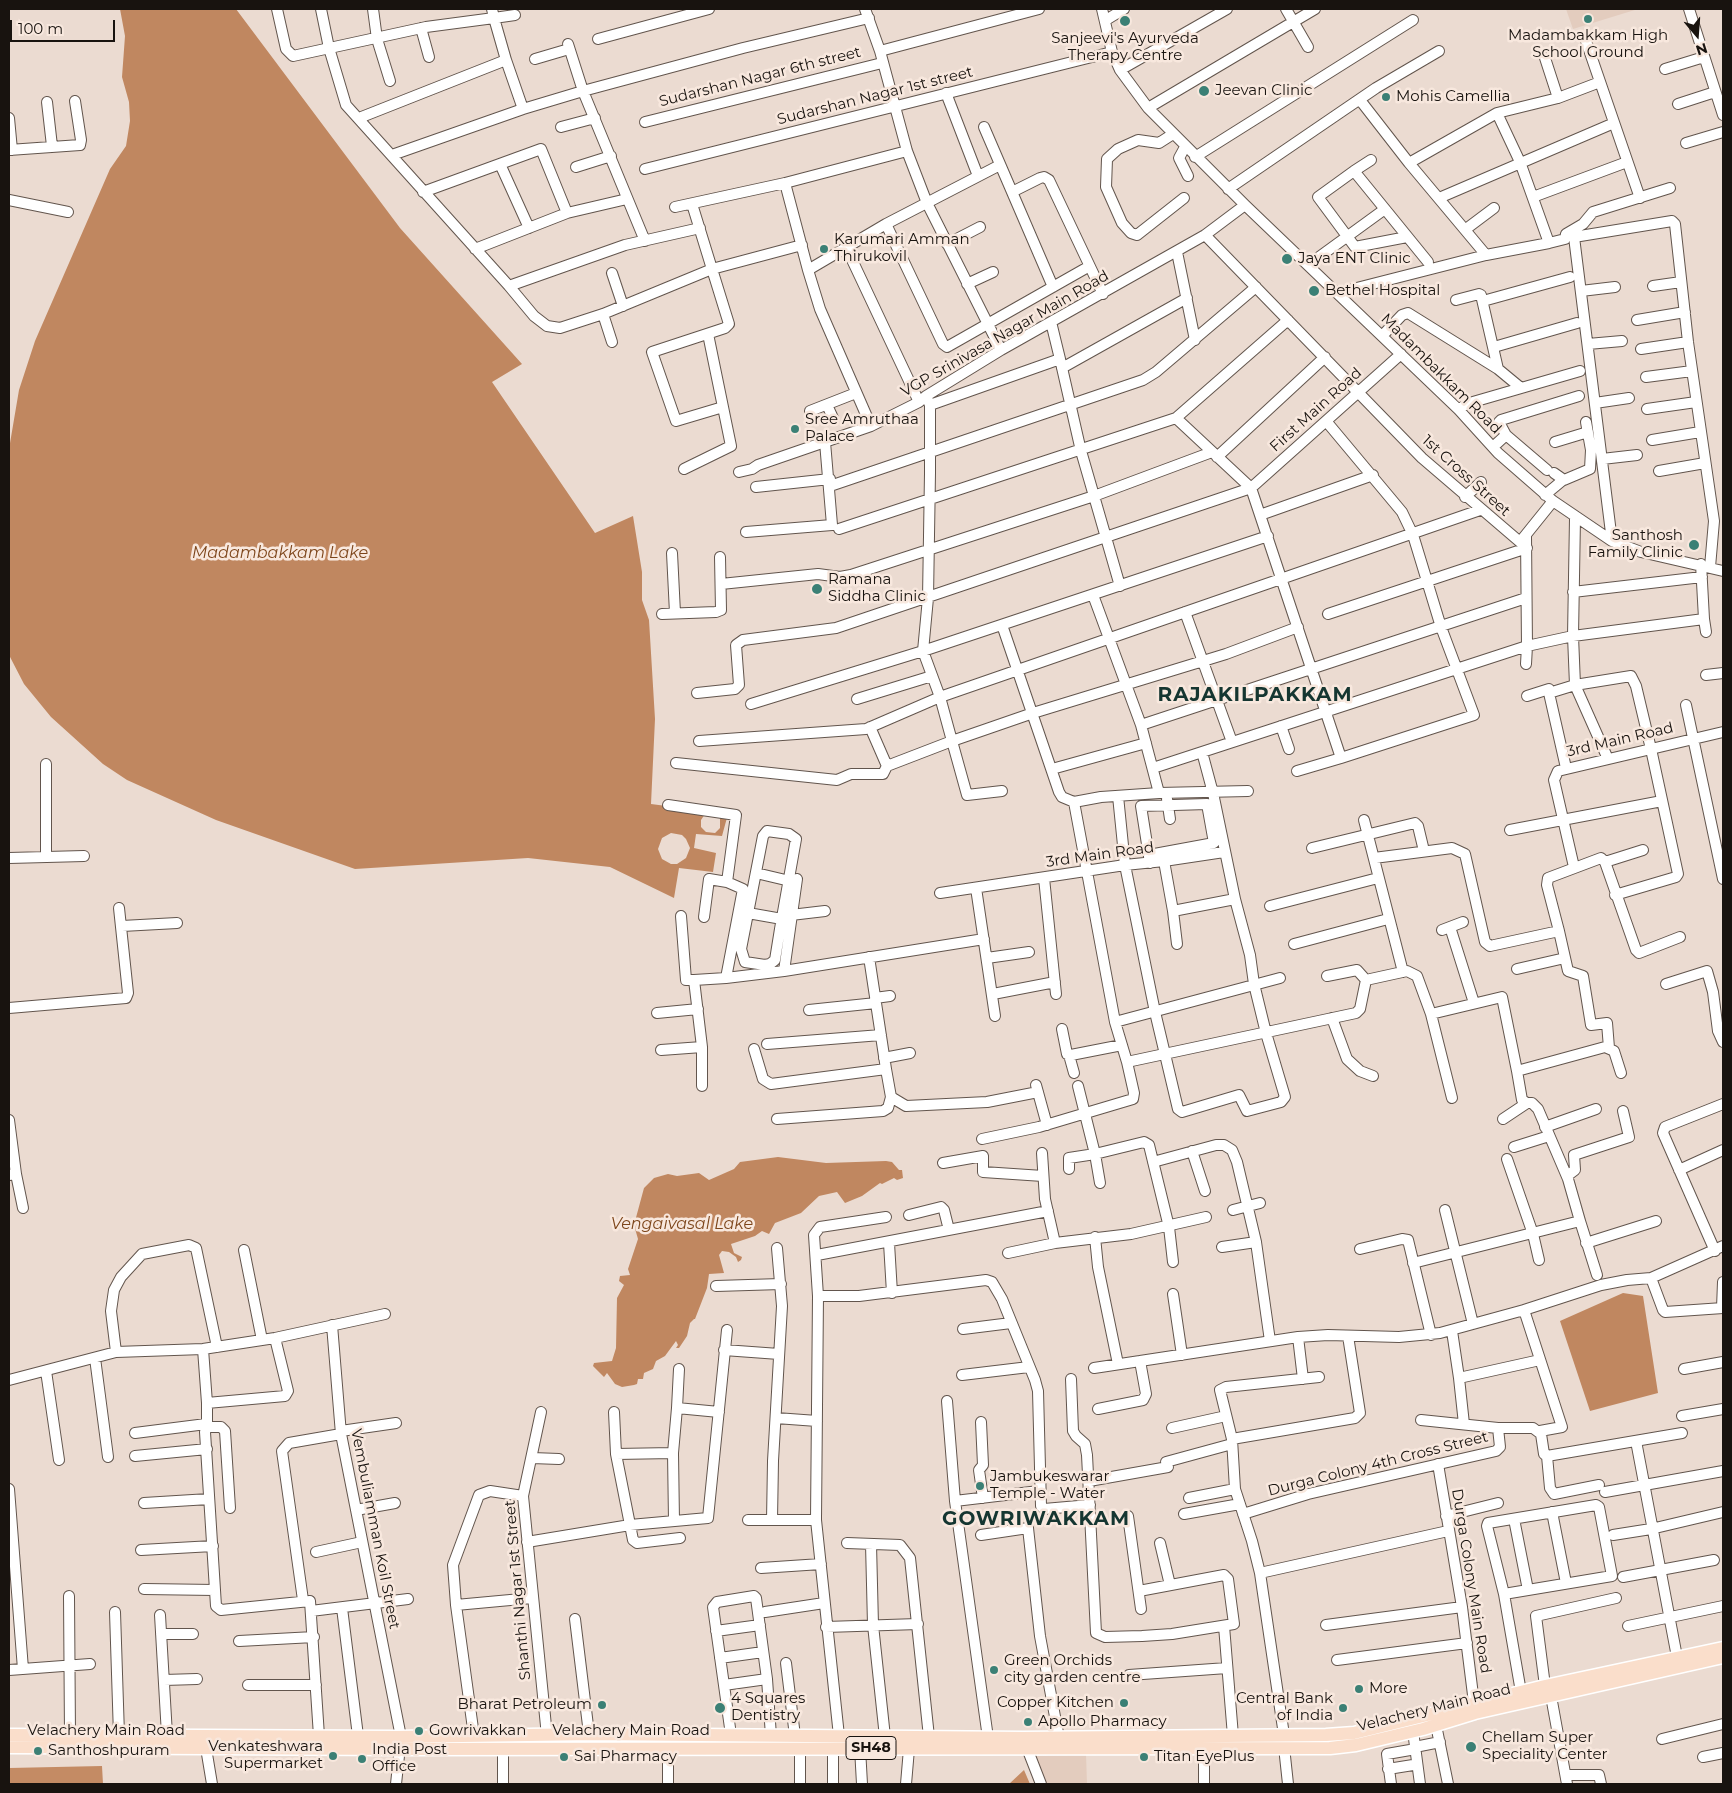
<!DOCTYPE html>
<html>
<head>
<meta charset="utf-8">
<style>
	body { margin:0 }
	#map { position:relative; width:1732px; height:1793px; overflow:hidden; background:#ebdbd1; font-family:Montserrat,sans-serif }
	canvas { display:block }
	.frame { position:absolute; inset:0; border:10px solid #18130f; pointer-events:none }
	.north { position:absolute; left:1672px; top:10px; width:50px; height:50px; -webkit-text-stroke:4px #f8e8de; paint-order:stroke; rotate:162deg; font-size:14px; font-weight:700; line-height:20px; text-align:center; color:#18130f }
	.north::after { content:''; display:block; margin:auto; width:18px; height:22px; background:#18130f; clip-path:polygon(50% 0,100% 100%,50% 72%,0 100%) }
	.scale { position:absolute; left:10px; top:20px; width:105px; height:22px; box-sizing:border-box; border:2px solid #18130f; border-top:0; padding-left:6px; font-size:15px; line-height:18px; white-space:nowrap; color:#18130f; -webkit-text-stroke:4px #f8e8de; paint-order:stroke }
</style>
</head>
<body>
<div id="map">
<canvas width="1732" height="1793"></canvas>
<div class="frame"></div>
<div class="north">N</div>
<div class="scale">100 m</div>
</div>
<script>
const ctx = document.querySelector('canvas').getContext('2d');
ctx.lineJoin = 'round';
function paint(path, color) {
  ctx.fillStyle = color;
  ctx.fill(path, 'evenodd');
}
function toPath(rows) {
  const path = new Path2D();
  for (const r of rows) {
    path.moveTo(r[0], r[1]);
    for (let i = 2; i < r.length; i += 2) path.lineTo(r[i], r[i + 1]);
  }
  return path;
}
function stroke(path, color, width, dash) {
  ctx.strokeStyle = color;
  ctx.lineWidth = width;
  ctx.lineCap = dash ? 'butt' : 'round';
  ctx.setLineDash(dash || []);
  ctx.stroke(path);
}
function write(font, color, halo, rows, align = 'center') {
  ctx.font = font + ' Montserrat,sans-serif';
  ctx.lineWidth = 5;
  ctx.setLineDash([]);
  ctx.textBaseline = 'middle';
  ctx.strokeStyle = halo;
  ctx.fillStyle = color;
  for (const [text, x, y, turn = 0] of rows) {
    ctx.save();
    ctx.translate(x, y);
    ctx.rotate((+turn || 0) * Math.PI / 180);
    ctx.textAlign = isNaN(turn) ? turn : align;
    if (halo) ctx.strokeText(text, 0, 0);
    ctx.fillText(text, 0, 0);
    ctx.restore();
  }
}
paint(toPath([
	[1566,9,1638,9,1573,29],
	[1086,1754,1087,1784,1044,1784,1033,1756]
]), '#e3ccbe');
paint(toPath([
	[102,1766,103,1784,9,1784,9,1768],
	[1024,1770,1030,1784,1009,1784]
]), '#c48b64');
paint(toPath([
	[120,9,236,9,400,228,522,364,492,382,595,533,633,516,642,572,642,600,649,620,655,719,651,804,728,814,722,836,696,834,694,848,716,853,713,872,679,868,674,898,610,867,528,858,355,869,216,820,127,780,103,764,51,717,24,684,9,655,9,449,19,390,35,341,110,169,126,146,130,121,129,102,122,77,125,36],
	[705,814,718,816,720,818,720,828,715,833,706,832,701,827,701,820],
	[671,833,682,835,686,839,690,848,686,858,677,864,671,864,662,859,658,849,662,838],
	[778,1157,826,1163,886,1161,892,1162,899,1170,902,1170,903,1178,897,1180,894,1178,882,1184,880,1183,862,1196,845,1203,837,1192,819,1196,801,1213,775,1223,769,1234,762,1231,755,1236,731,1244,734,1253,742,1257,741,1260,738,1262,736,1257,729,1252,722,1251,719,1255,724,1273,709,1274,707,1288,695,1319,694,1319,690,1323,687,1336,679,1348,676,1348,678,1345,676,1341,665,1356,656,1361,653,1369,644,1373,643,1379,638,1379,637,1384,634,1385,622,1387,615,1384,607,1373,604,1377,593,1366,594,1363,612,1361,616,1348,617,1298,624,1285,619,1281,620,1276,630,1275,628,1269,638,1239,634,1225,644,1188,654,1178,668,1174,677,1176,699,1173,709,1180,734,1169,740,1162],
	[1623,1293,1643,1296,1658,1393,1590,1411,1560,1321]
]), '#c08760');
const minor = toPath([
	[277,9,286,49,293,56,426,27,494,18,506,60,359,118],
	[321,9,329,48,346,105,509,286,625,245,700,228],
	[373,9,377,39,390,81],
	[492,9,494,18,515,15],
	[865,9,880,51,907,151,927,203,1001,350],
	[1102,9,1112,52,1120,70,1148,108,1245,205,1459,410,1498,453,1553,501,1612,541,1641,552,1723,571],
	[1286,9,1308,47],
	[1689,9,1723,115],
	[1106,20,1124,9],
	[421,28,429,57],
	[598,39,709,9],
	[1586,41,1640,198],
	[568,44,583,91,645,241],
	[880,51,1039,9],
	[1545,58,1558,98],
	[535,59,569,49],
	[506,60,523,109],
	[1665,69,1704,57],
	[1120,70,1227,9],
	[946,93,978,176],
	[1360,100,1409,163,1486,255],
	[47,102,52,146],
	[1678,104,1715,92],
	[1148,108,1315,9],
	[1497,113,1520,162,1549,243,1565,239,1566,234,1583,224,1593,212,1670,188],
	[9,118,12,150],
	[645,122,882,63],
	[561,127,595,118],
	[984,127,1053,287],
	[1173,134,1159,143,1138,140,1118,149,1107,159,1106,187,1122,223,1131,233,1137,235,1184,198],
	[1686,143,1723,132],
	[1185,147,1179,158,1188,176],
	[9,150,80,145,81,140,75,101],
	[392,155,523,109,583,91,743,48,869,18],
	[1195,157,1413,20],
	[1409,163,1497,113,1558,98,1600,82],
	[500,164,529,228],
	[576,167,611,156],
	[645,169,1112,52],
	[1354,171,1371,160],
	[785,183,808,270,886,224,1000,165],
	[1228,189,1376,88,1439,51],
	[423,192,541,149,567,213],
	[1012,192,1040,178,1044,177,1049,180,1103,294],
	[1533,197,1627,162],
	[1439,198,1614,123],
	[9,200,68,212],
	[692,204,712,269,802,245],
	[675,207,785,183,907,151],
	[886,224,943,344,947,347,1088,267],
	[1466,229,1494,208],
	[1205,235,1422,458,1520,542,1553,501],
	[1407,237,1355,247,1318,197,1354,171,1428,262],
	[947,244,980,227],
	[846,247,919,402],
	[475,249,567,213,627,199],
	[1177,252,1195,340],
	[1308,265,1385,209],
	[808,270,820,309,871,426],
	[612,273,623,306],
	[967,284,993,272],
	[509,286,534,316,547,326,560,328,603,314,712,269,729,324,725,328,652,352,676,421,723,407],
	[1653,286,1681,282],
	[1581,291,1615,287],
	[1337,293,1486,255,1549,243],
	[1456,300,1479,294,1481,295,1498,369],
	[1483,301,1570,277],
	[603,314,612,342],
	[1637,320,1685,312],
	[1382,336,1402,315,1408,313,1498,369,1521,388],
	[1588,344,1622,341],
	[1494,347,1577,323],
	[1641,349,1688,342],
	[1060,359,1081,451,1120,586],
	[1062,368,1187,298],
	[1646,377,1692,371],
	[1595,403,1629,398],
	[827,405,833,418],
	[930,405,1060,359,1051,322],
	[1647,409,1696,402],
	[1459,410,1466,404,1580,371],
	[810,411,856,393],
	[1176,418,1251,488,1341,758,1474,715,1441,627,1413,535,1402,512,1326,421],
	[1506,435,1547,470],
	[1652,440,1700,432],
	[1555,442,1588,432],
	[1493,447,1506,435,1499,422,1501,420,1579,396],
	[1217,457,1325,357],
	[1602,459,1637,455],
	[684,469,731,446,708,334],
	[1659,471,1705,463],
	[739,472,752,469,758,465,871,426,919,402,926,396,1001,350,1205,235,1245,205],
	[1554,473,1564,480,1590,469,1591,450,1586,422],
	[830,486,1143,380,1156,372,1256,287],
	[756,487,830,479],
	[1545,495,1563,480],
	[1465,497,1481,482],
	[1260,515,1373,475],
	[1575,518,1573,636,1575,685,1608,759],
	[839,529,1176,418,1288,320],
	[746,532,832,525,825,442],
	[1612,541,1574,237,1672,221,1675,224,1688,342,1714,521,1710,567],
	[672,553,675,613],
	[721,584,818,574,840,577,851,575,1094,496,1212,452],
	[1573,592,1702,577],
	[1185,612,1232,742],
	[662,614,716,612,721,610,720,557],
	[1328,614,1527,548],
	[1704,619,1706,632],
	[1002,625,1059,792,1062,797,1074,802,1101,797,1159,793,1141,725,1093,595],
	[1526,664,1527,646,1573,636,1704,619,1701,564],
	[1706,675,1723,673],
	[697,693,735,689,739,685,736,645,743,640,836,628,1251,488,1401,354],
	[1527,696,1549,689],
	[857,699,932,676],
	[751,704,923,651,1268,536],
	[1686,705,1723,879],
	[1141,725,1526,598],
	[1281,726,1289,749],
	[870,727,887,766],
	[699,741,866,729,940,697,1480,510],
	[1202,752,1213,793,1235,899],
	[676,763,837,780,851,774,883,774,887,766,952,741,940,697,923,651,928,598,930,473,930,405,926,396],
	[1153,768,1527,646,1526,536],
	[1566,768,1549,693,1575,685,1631,676,1636,686,1651,749,1678,874,1676,877,1615,895],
	[1052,769,1146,743],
	[1297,771,1341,758],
	[1002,791,967,795,952,741,1033,713,1226,654,1298,627],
	[1159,793,1248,791],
	[1167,799,1170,819],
	[1074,802,1115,1022,1127,1062],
	[668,805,736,815,727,882],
	[1364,820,1403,972],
	[1510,830,1662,801],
	[1312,848,1415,823,1418,826,1424,851],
	[1149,855,1214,843,1207,804,1141,806,1150,863],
	[46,857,46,764],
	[9,858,84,856],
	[1374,858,1452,848,1465,854,1485,942,1490,946,1559,931,1547,885,1548,878,1601,858,1605,862,1636,950,1639,953,1680,937],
	[1164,861,1224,852],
	[1605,862,1643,850],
	[1574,867,1554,780,1558,771,1723,732],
	[756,873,794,882],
	[1044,878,1056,994],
	[976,888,995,1016],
	[940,893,1125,865,1164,861,1173,911,1235,899,1250,955,1254,984,1266,1033,1285,1097,1281,1102,1247,1111,1239,1095,1182,1112,1178,1109,1155,1012,1125,865,1118,796],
	[1270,906,1378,878],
	[1173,911,1177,944],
	[748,913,782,919],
	[791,915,825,911],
	[681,916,686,980,694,980],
	[704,917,709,879,727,882,743,889,726,978,784,971,984,939],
	[122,926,177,923],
	[1450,927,1474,1003],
	[780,929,796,839,789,834,767,831,763,836,741,949,745,962,765,965,770,964,775,960,780,929,789,931],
	[1442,930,1463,922],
	[1559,931,1568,971,1583,976,1591,1025,1607,1023,1609,1048],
	[1294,944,1388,919],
	[987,958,1029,952],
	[1517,969,1565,958],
	[784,971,797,879],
	[1327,976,1357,970,1366,980],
	[1666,984,1707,971,1713,992,1718,1031,1723,1042],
	[993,994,1055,982],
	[875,998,890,996],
	[9,1008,126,998,128,993,119,908],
	[809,1010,876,1003],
	[657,1013,698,1009],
	[1431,1014,1452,1098],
	[1332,1018,1347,1059,1360,1071,1373,1076],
	[1115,1022,1280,978],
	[1062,1029,1067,1054,1071,1055,1122,1045],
	[767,1044,881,1035],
	[754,1049,763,1079,771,1084,886,1069,869,957],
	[661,1050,702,1047],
	[1069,1055,1074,1073],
	[884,1058,910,1053],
	[1517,1071,1522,1100,1527,1103,1532,1103,1538,1109,1568,1179,1580,1221],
	[1036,1085,1047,1125],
	[702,1086,702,1047,694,980,726,978],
	[1078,1086,1095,1154,1144,1142,1149,1145,1169,1227,1173,1262],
	[891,1097,906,1106,987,1102,1038,1092],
	[777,1119,883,1111,888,1108,891,1097,886,1069],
	[1503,1119,1527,1103],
	[9,1120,16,1174,9,1175],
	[1545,1127,1596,1109],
	[982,1139,1039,1127,1133,1099,1134,1093,1127,1062,1356,1013,1360,1009,1366,980,1407,971,1417,976,1431,1014,1502,997,1517,1071,1605,1047,1614,1051,1621,1073],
	[1514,1147,1549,1136],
	[1192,1151,1205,1191],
	[1042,1153,1045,1199,1055,1243],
	[1507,1159,1533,1234,1539,1260],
	[1153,1162,1216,1145,1224,1145,1232,1150,1237,1162,1256,1242,1270,1341],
	[943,1163,983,1156,983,1172,1043,1176],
	[1069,1169,1069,1158,1095,1154,1100,1183],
	[1679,1170,1723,1150],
	[16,1174,23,1208],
	[1567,1176,1575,1170,1574,1155,1629,1137,1623,1111],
	[1233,1210,1260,1203],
	[1445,1210,1473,1324],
	[909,1215,941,1207,944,1210,949,1230],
	[1095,1237,1098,1267,1118,1364],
	[889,1243,892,1293],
	[1586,1243,1656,1221],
	[1222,1247,1256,1242],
	[1360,1249,1402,1239,1408,1240,1431,1335],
	[244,1250,262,1340],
	[1715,1251,1663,1133,1665,1127,1723,1104],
	[1008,1253,1055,1243,1131,1234,1206,1217],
	[817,1255,1048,1211],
	[1413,1263,1580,1221,1597,1275],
	[1651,1278,1663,1310,1665,1312,1723,1308],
	[716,1286,781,1284],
	[1173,1294,1182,1355],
	[818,1296,859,1296,986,1280,992,1282,1002,1299,1035,1380,1038,1391,1041,1506,1044,1509,1090,1505],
	[1722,1308,1723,1282],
	[1524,1310,1562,1427,1540,1431],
	[332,1325,341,1434,401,1737,396,1784],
	[963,1329,1011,1323],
	[1452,1331,1459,1378],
	[1298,1337,1303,1379],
	[203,1349,207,1403],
	[724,1350,779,1354],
	[116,1352,111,1311,114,1290,121,1277,142,1254,189,1245,196,1248,217,1347],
	[95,1358,108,1457],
	[1094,1368,1298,1337,1328,1335,1399,1337,1440,1333,1524,1310,1601,1285,1627,1280,1651,1278,1723,1246],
	[1684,1369,1723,1362],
	[46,1371,59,1460],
	[962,1375,1029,1367],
	[1071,1379,1073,1431,1076,1436,1085,1444,1087,1455,1096,1633,1105,1637,1142,1636,1172,1634,1234,1624,1228,1579,1224,1575,1139,1591],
	[9,1380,116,1352,203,1349,275,1338,385,1314],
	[947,1401,955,1501,988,1738],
	[677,1408,679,1369],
	[1098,1409,1143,1400,1146,1394,1140,1361],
	[541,1412,523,1496,547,1736],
	[614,1412,616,1454,633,1540,637,1543,680,1538],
	[1682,1416,1723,1409],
	[776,1418,817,1421],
	[1421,1420,1498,1428,1533,1428,1541,1434,1544,1454,1547,1456,1682,1433],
	[981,1422,983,1465,979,1470,983,1498],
	[1464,1424,1459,1378,1540,1360],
	[207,1427,205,1432,215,1590],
	[1172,1428,1226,1416],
	[341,1431,396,1423],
	[135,1433,206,1424],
	[1232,1439,1355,1418,1360,1413,1348,1336],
	[1636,1441,1677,1657],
	[616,1454,673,1453],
	[135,1456,207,1449],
	[1547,1456,1550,1488,1554,1494,1599,1485],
	[532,1458,559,1459],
	[1166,1462,1232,1444],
	[1438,1464,1462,1607,1474,1703],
	[1089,1481,1168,1467],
	[9,1489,23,1669],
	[1605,1492,1723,1471],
	[1189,1498,1235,1489],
	[955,1501,1039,1491],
	[144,1503,209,1499],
	[230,1508,225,1431,221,1427,207,1427,207,1403,285,1396,288,1391,275,1338],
	[356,1510,395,1503],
	[1552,1512,1566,1583],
	[1184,1514,1240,1504],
	[1243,1514,1308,1494,1496,1451,1500,1447,1498,1428],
	[1128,1516,1141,1609],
	[1446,1516,1498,1503],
	[1514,1519,1528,1590],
	[748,1520,816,1520],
	[772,1520,773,1461,782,1306,777,1248],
	[674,1521,673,1453,677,1408,719,1412],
	[981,1535,1028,1528,1040,1636,1059,1738],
	[1613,1535,1651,1529,1723,1512],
	[527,1542,630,1525,708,1518,727,1330],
	[847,1543,900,1545,910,1558,929,1737],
	[1160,1543,1170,1585],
	[871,1544,873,1625,885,1737],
	[141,1550,213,1546],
	[316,1552,362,1542],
	[761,1568,821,1564],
	[1260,1573,1448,1531],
	[1623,1577,1714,1560],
	[144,1589,215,1590,216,1606,221,1610,310,1601,319,1736],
	[1504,1594,1612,1576,1599,1507,1596,1505,1488,1523,1487,1526,1504,1594,1521,1692],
	[69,1596,70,1735],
	[303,1600,282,1451,289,1443,341,1434],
	[456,1605,532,1598],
	[342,1608,358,1736],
	[311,1611,408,1599],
	[115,1612,119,1735],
	[765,1612,824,1603],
	[160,1615,167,1735],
	[575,1619,589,1734],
	[1326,1625,1462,1607],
	[1224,1626,1233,1736],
	[1628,1626,1723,1606],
	[826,1627,918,1624],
	[716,1631,760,1625],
	[161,1634,193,1634],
	[239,1641,314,1637],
	[720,1658,763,1652],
	[1337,1660,1467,1643],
	[786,1663,795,1736],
	[9,1670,90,1664],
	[1129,1675,1227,1668],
	[164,1680,197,1679],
	[248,1685,316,1685],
	[724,1685,767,1679],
	[1545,1686,1536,1616,1616,1598],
	[1551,1696,1567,1784],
	[1436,1725,1448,1784],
	[1413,1731,1420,1784],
	[731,1735,713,1607,717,1602,754,1596,756,1598,767,1679,771,1736],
	[1284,1735,1260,1573,1252,1541,1235,1489,1232,1439,1220,1390,1226,1387,1319,1377],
	[474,1736,456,1605,453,1565,479,1495,490,1491,523,1496],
	[839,1736,816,1520,818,1296,814,1235,820,1227,886,1217],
	[1662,1739,1723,1724],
	[1025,1743,1041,1784],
	[1284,1747,1288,1784],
	[1415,1747,1440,1742],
	[206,1748,212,1784],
	[860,1748,862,1784],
	[1204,1748,1204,1784],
	[1703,1757,1723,1753],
	[1388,1769,1413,1765],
	[1566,1775,1599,1775,1601,1784],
	[503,1784,503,1748],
	[668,1784,668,1747],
	[800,1784,800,1748],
	[833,1784,833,1748],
	[906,1784,909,1749],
	[1391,1784,1387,1754,1410,1750]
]);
const major = toPath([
	[9,1735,396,1737,593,1734,1023,1738,1326,1735,1354,1733,1545,1686,1723,1648],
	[9,1747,401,1749,1330,1748,1356,1745,1423,1729,1475,1713,1723,1657]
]);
stroke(minor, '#62554d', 12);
stroke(major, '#fff', 15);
stroke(minor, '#fff', 10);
stroke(major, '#fadecb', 12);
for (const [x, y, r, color] of [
	[1588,19,5,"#3b8075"],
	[1125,21,6,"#3b8075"],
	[1204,91,6,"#3b8075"],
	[1386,97,5,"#3b8075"],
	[824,249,5,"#3b8075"],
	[1287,259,6,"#3b8075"],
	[1314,291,6,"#3b8075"],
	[795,429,5,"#3b8075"],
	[1694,545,6,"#3b8075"],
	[817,589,6,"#3b8075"],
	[980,1486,5,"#3b8075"],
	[994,1670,5,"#3b8075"],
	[1359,1689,5,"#3b8075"],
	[1124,1703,5,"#3b8075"],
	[602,1705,5,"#3b8075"],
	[720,1708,6,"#3b8075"],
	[1343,1708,5,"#3b8075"],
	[1028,1722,5,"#3b8075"],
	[419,1731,5,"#3b8075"],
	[1471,1747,6,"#3b8075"],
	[38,1751,5,"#3b8075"],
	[333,1756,5,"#3b8075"],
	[564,1757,5,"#3b8075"],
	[1144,1757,5,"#3b8075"],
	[362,1759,5,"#3b8075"]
]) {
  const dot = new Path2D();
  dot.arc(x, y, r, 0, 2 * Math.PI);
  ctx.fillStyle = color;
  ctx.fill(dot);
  stroke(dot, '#f8e8de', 2);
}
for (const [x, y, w] of [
	[871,1748,50]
]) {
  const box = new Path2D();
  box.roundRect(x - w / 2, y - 11.5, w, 23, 4);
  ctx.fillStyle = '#f8e8de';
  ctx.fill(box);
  stroke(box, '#18130f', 1);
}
write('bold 14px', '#18130f', null, [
	["SH48",871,1748]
]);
write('15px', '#18130f', '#f8e8de', [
	["Madambakkam High",1588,36,"center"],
	["School Ground",1588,53,"center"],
	["Sanjeevi's Ayurveda",1125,39,"center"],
	["Therapy Centre",1125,56,"center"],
	["Jeevan Clinic",1215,91],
	["Mohis Camellia",1396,97],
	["Karumari Amman",834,240],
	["Thirukovil",834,257],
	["Jaya ENT Clinic",1298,259],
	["Bethel Hospital",1325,291],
	["Sree Amruthaa",805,420],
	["Palace",805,437],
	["Santhosh",1683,536,"right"],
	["Family Clinic",1683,553,"right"],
	["Ramana",828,580],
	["Siddha Clinic",828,597],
	["Jambukeswarar",990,1477],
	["Temple - Water",990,1494],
	["Green Orchids",1004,1661],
	["city garden centre",1004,1678],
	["More",1369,1689],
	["4 Squares",731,1699],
	["Dentistry",731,1716],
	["Central Bank",1333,1699,"right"],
	["of India",1333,1716,"right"],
	["Copper Kitchen",1114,1703,"right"],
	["Bharat Petroleum",592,1705,"right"],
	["Apollo Pharmacy",1038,1722],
	["Gowrivakkan",429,1731],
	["Chellam Super",1482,1738],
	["Speciality Center",1482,1755],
	["Venkateshwara",323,1747,"right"],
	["Supermarket",323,1764,"right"],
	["India Post",372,1750],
	["Office",372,1767],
	["Santhoshpuram",48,1751],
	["Sai Pharmacy",574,1757],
	["Titan EyePlus",1154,1757]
], 'left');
write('15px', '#18130f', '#f8e8de', [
	["Sudarshan Nagar 6th street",760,77,-14],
	["Sudarshan Nagar 1st street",875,96,-14],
	["VGP Srinivasa Nagar Main Road",1005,334,-30],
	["Madambakkam Road",1441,374,45],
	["First Main Road",1316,410,-42],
	["1st Cross Street",1466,476,42],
	["3rd Main Road",1620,740,-13],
	["3rd Main Road",1100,855,-8],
	["Durga Colony 4th Cross Street",1378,1464,-14],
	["Vembuliamman Koil Street",375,1529,79],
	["Durga Colony Main Road",1471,1581,81],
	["Shanthi Nagar 1st Street",518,1590,-95],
	["Velachery Main Road",1434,1708,-14],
	["Velachery Main Road",106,1731],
	["Velachery Main Road",631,1731]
]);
write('italic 16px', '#7d451a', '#f8e8de', [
	["Madambakkam Lake",280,553],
	["Vengaivasal Lake",682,1224]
]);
ctx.letterSpacing = '1px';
write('bold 20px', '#153631', '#f8e8de', [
	["RAJAKILPAKKAM",1255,695],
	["GOWRIWAKKAM",1036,1519]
]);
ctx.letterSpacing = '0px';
</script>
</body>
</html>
